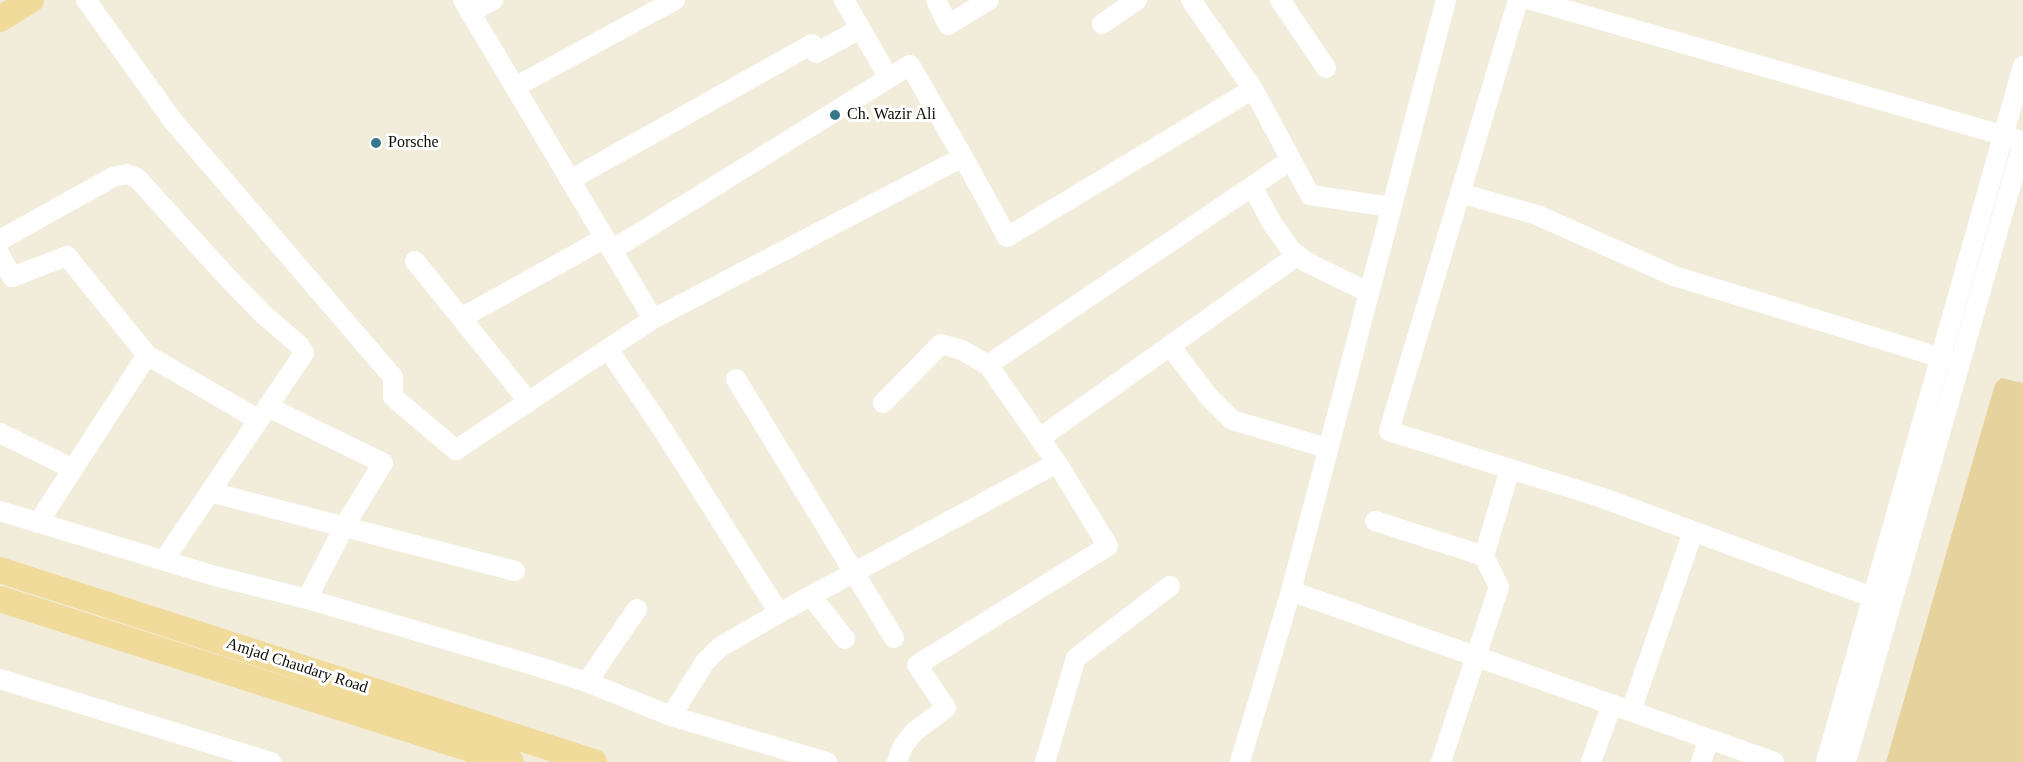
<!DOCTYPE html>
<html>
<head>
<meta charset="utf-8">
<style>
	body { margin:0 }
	canvas { display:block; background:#f2ecdb }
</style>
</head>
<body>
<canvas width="2023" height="762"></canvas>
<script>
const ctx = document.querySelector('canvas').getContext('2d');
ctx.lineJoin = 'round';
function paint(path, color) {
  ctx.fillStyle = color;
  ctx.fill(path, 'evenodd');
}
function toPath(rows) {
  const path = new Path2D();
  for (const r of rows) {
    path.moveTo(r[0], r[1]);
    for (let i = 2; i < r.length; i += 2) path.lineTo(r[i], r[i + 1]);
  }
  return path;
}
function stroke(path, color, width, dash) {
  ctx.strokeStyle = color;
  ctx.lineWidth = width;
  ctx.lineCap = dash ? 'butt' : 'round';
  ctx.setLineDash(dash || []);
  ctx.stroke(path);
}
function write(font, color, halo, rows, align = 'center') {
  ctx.font = font + ' "Times New Roman",serif';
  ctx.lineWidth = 6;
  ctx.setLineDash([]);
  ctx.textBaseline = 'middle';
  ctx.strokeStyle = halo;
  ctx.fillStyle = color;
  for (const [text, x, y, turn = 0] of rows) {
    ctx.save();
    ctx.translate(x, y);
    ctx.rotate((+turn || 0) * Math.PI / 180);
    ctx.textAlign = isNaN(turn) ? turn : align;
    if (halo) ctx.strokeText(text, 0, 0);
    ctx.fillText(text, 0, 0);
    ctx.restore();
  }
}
paint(toPath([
	[2001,378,2023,383,2023,762,1886,762,1995,384]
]), '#e5d29d');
stroke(toPath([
	[86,0,173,121,393,377,393,397,456,450,653,319,463,0],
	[936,0,948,25,989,0],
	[1191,0,1253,89,1310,195,1391,207],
	[1280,0,1326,68],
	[1518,0,1389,431,1600,497,1891,604],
	[1531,0,2016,139],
	[470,13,493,0],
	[1102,24,1137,0],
	[515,87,675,0],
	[963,157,1007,237,1253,89],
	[570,180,812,44,816,53,860,29],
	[1252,186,1272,223,1291,250,1306,262,1368,292],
	[1460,193,1537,215,1674,276,1952,361],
	[0,240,113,177,127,174,137,178,226,276,264,315,299,345,304,353,164,560],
	[612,250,889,78,844,0],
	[0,255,12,277,67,256,147,355,259,420],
	[415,261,529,402],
	[461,318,605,238],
	[653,319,963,157,910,65,889,78],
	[1170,346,1209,397,1232,420,1327,448],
	[608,349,663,430,779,613,720,647,705,662,671,716],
	[736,379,894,638],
	[883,403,941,344,962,350,988,365],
	[268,407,383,463,345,525,307,599],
	[0,433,73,469],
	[1040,438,1298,255],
	[1057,463,988,365,1291,160],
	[210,492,515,571],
	[0,511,215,576,307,599,526,663,587,682,671,716,827,762],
	[1375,521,1484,556],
	[38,523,147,355],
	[1291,591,1774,762],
	[811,596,845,639],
	[779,613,1057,463,1108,546,917,665,946,708,914,732,903,746,897,762],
	[0,679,271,762],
	[587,682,637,609],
	[1631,711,1693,532],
	[1045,762,1076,658,1170,586],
	[1240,762,1291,591,1446,0],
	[1441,762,1499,587,1484,556,1510,469],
	[1591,762,1612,704],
	[1701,762,1709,739],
	[1826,762,2023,66],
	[1846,762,2023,143]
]), '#fff', 20);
stroke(toPath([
	[0,19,31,0],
	[0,570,594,762],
	[0,599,511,762]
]), '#f1db9a', 26);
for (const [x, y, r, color] of [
	[835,115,6,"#367889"],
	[376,143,6,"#367889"]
]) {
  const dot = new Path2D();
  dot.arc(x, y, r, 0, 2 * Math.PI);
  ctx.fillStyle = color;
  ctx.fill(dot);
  stroke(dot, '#fff', 2);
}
write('16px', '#0e0c06', '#fff', [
	["Ch. Wazir Ali",847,115],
	["Porsche",388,143]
], 'left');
write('16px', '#0e0c06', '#fff', [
	["Amjad Chaudary Road",297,666,18]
]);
</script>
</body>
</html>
